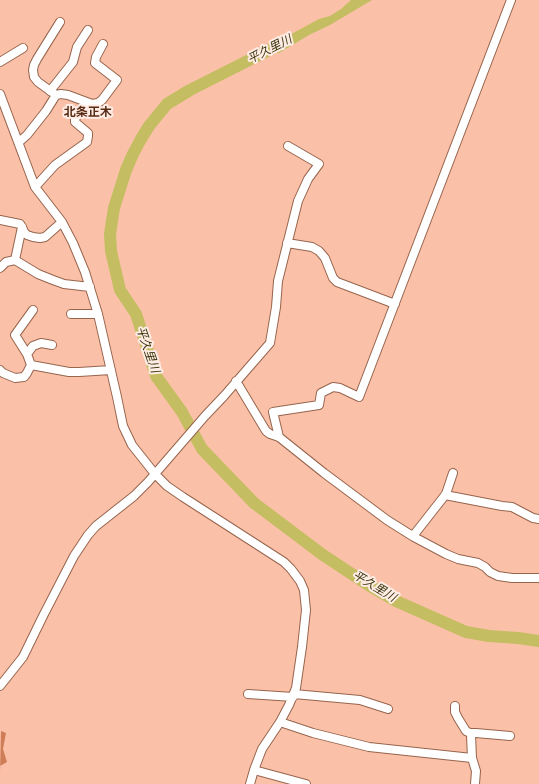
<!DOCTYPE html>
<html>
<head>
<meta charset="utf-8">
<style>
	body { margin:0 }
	canvas { display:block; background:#fbc1a8 }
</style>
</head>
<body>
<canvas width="539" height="784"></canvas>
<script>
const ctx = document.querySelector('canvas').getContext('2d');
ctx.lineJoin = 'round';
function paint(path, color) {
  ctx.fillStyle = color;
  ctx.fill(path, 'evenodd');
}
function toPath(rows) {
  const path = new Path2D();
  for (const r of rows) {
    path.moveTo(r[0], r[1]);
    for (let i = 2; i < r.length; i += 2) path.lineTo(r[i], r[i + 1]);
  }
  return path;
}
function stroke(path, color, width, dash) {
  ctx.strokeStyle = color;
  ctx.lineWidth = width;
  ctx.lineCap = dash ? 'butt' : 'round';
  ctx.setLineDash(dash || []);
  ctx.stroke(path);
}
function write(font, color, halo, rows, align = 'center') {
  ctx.font = font + ' "Titillium Web","Noto Sans JP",sans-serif';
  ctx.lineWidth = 4;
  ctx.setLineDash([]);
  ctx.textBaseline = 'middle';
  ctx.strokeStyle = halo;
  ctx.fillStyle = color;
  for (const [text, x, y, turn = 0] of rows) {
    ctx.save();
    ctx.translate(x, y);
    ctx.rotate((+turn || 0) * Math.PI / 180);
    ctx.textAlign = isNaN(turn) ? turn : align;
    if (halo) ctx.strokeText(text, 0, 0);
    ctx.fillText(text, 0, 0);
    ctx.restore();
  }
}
paint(toPath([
	[1,731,6,733,3,749,7,762,0,766,0,773]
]), '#cf7d57');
paint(toPath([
	[351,0,372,0,330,25,309,35,279,53,272,52,269,49,273,44,319,19,330,16,341,9]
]), '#c4bd61');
stroke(toPath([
	[283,43,190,90,167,104,149,126,141,139,133,154,126,170,114,208,110,234,111,251,120,290,136,314,156,376,182,412,202,449,254,503,323,555,370,586,396,601,466,632,489,636,518,638,539,641]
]), '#c4bd61', 12);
const minor = toPath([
	[0,62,23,48],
	[50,91,73,62,77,47,88,30],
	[0,94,35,187,62,222,73,243,85,272,98,314,117,397,123,426,132,445,155,474,167,486,183,497,284,562,291,569,300,581,304,590,306,610,302,647,296,688,289,705,280,722,262,749,254,770,250,784],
	[56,95,38,82,34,77,33,70,34,65,37,59,60,22],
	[19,142,27,135,46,111,56,95,61,94,68,95,92,104,98,103,102,100,117,80,95,63,96,57,103,44],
	[35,187,55,165,87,142,88,136,88,133,75,122,75,119,86,102],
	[0,220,20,224,22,227,24,232,27,235,33,237,40,238,45,237,62,222],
	[287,243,312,247,319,251,325,258,333,278,337,282,395,304],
	[15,260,38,274,53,280,64,284,90,287],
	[0,268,6,262,15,260,22,227],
	[71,314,98,314],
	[27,354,33,346,41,343,52,345],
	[31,365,27,354,15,335,33,310],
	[0,370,3,373,15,378,24,377,27,373,31,365,69,372,79,372,111,370],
	[236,381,266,431,270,434,279,437,324,473,387,520,414,537,446,554,458,559,478,563,485,567,490,572,498,576,512,578,539,578],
	[279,437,273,412,319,405,321,393,333,387,340,388,359,397,511,0],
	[445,495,502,506,512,507,533,518,539,519],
	[413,536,446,494,453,473],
	[0,686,23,657,43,616,74,556,88,535,96,526,134,496,148,482,205,416,224,396,270,343,276,307,278,281,298,201,308,179,319,164,288,146],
	[248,694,293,697],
	[294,694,360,700,388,709],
	[455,706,455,712,458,718,466,731,470,733,471,735,472,758,476,771,475,784],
	[280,722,313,733,369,747,472,758],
	[470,733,476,733,510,736],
	[254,770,306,784]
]);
stroke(minor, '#97644d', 10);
stroke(minor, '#fff', 8);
write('italic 12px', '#39360d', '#ffece5', [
	["平久里川",270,50,-27],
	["平久里川",147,350,71],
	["平久里川",374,587,31]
]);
write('bold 12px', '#592c16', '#ffece5', [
	["北条正木",88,113]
]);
</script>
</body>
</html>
